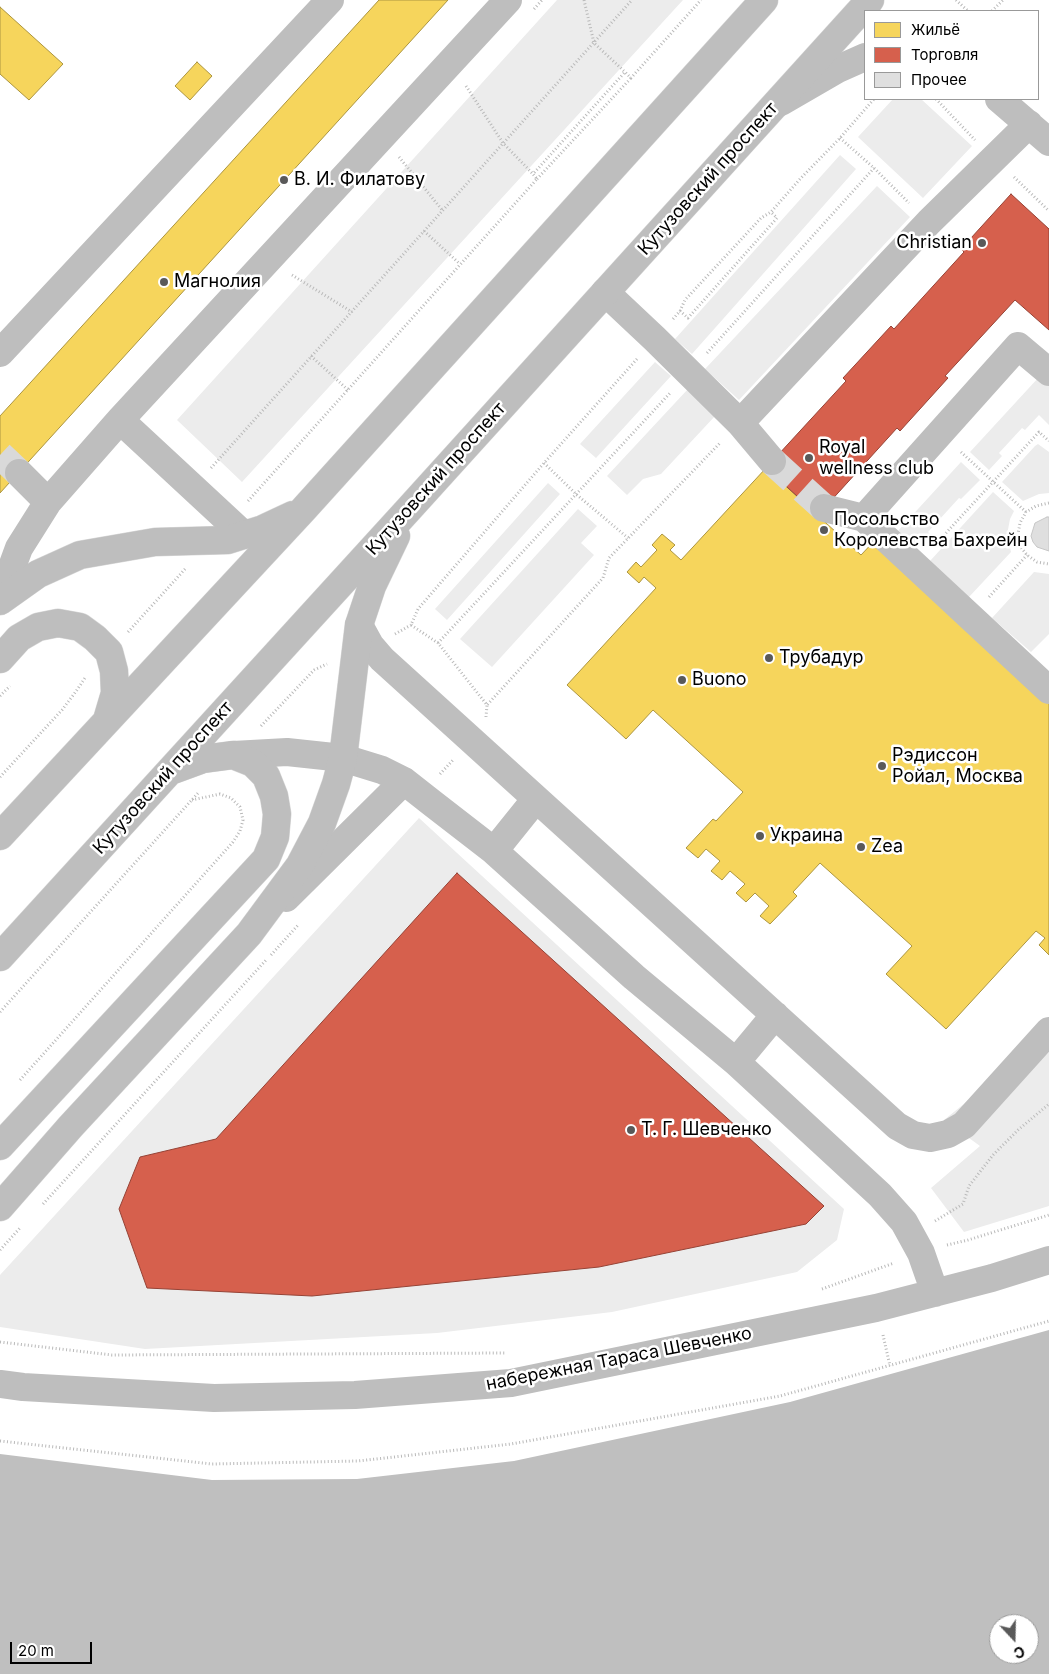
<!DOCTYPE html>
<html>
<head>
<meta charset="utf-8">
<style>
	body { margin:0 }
	#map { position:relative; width:1049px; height:1674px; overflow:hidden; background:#fff; font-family:Inter,sans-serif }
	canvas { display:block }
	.legend { position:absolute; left:864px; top:10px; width:175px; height:90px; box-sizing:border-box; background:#fff; border:1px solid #999; margin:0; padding:6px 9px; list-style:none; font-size:15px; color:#000 }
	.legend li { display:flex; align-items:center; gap:10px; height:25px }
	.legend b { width:25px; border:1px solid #999 }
	.north { position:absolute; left:989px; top:1614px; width:50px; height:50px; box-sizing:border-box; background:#fff; border:1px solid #999; border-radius:50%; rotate:159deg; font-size:14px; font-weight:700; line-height:20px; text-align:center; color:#000 }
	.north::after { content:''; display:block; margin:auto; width:18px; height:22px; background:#595959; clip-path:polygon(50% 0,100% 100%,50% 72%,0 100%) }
	.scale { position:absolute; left:10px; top:1642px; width:82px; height:22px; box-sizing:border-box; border:2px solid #000; border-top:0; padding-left:6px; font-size:15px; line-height:18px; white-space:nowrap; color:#000; -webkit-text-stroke:4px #fff; paint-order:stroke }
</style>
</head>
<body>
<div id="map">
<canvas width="1049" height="1674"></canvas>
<ul class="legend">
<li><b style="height:14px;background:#f6d55c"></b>Жильё</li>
<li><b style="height:14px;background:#d6604d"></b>Торговля</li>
<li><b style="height:14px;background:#dfdfdf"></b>Прочее</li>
</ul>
<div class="north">С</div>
<div class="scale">20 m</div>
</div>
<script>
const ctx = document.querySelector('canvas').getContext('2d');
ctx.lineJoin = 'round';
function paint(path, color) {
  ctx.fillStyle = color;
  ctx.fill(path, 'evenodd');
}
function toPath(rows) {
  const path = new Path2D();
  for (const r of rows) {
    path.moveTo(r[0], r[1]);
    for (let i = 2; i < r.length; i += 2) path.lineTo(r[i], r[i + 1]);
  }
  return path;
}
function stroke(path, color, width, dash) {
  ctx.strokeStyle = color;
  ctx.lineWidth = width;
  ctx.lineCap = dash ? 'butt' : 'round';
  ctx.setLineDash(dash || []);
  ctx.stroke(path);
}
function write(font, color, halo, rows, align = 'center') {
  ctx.font = font + ' Inter,sans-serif';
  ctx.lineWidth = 5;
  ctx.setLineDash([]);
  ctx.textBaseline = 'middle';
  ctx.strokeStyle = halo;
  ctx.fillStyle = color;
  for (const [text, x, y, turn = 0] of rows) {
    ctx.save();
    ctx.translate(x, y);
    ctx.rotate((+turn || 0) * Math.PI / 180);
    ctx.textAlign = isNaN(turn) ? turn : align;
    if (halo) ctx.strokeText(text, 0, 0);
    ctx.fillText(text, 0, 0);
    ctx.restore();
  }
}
paint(toPath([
	[557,0,683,0,242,482,177,420],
	[893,99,921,99,972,146,923,198,858,137],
	[840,155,856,169,692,354,675,339],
	[877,186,910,217,739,400,705,369],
	[655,362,671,376,596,458,580,444],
	[1039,377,1049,386,1049,425,1039,415,1025,430,1022,428,999,453,1002,456,989,470,970,452],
	[688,389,716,415,661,474,643,479,627,495,607,476],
	[1038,444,1049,452,1049,493,1039,494,1023,501,1002,482,1035,446],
	[961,462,980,480,961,499,959,498,928,532,930,534,916,549,897,532],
	[548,483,560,494,447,620,435,609],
	[993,492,1014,511,1010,519,1007,535,1011,552,969,597,930,561],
	[578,509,597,526,581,543,594,555,492,667,460,639],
	[1034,572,1049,574,1049,634,1031,652,992,618],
	[419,818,844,1209,837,1240,797,1272,612,1312,437,1333,145,1349,0,1327,0,1275],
	[1049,1035,1049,1206,964,1232,931,1188,980,1146,944,1120]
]), '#ececec');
paint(toPath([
	[1049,1330,1049,1674,0,1674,0,1454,212,1480,357,1479,514,1461,790,1402],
	[999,1624,1029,1624,1029,1654,999,1654]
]), '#bfbfbf');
const homes = toPath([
	[379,0,448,0,0,493,0,416,379,0],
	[0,7,63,64,29,100,0,74,0,7],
	[197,62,212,76,190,100,175,86,197,62],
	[766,468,861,555,877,538,1049,701,1049,955,1039,945,1045,938,1036,931,946,1029,886,974,912,946,820,863,793,892,797,896,770,924,760,916,769,906,755,893,746,902,736,893,745,884,730,871,722,880,711,871,720,861,706,849,698,858,686,848,713,819,716,821,743,792,653,710,626,739,567,685,656,588,644,577,639,583,627,572,636,562,641,567,657,550,652,545,662,534,675,545,670,550,681,560,766,468]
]);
paint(homes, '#f6d55c');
stroke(homes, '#ac9540', 1);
const shops = toPath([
	[1011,194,1049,229,1049,330,1015,300,945,376,948,378,900,431,897,428,818,515,766,468,846,381,843,378,891,326,894,329,964,252,961,249,1011,194],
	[457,873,824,1206,806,1224,599,1267,312,1296,147,1288,119,1209,140,1157,216,1139,457,873]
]);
paint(shops, '#d6604d');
stroke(shops, '#964336', 1);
const building = toPath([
	[1047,517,1049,517,1049,551,1037,547,1033,542,1031,536,1035,523,1047,517]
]);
paint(building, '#dfdfdf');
stroke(building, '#c7c7c7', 1);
stroke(toPath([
	[0,455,19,473],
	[772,461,824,508]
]), '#d9d9d9', 28, [28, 14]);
const major = toPath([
	[0,601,38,574,80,555,155,542,228,540,263,529,293,515],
	[0,659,19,638,38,627,58,623,80,627,95,638,109,652,114,671,115,693,107,720],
	[0,836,303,510,764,0],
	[0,957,408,510,870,0],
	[0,1146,266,859,275,837,277,814,274,796,266,776,253,763,233,755,203,759,173,770],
	[0,1207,71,1126,249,934,300,865,322,823,336,784,343,758,359,625,372,586,396,536]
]);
stroke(major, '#dbdbdb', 29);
stroke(toPath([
	[584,0,594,43,625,72],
	[956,0,968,11],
	[534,9,542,0],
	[992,11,1003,0],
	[466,86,503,143,533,174],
	[936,99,975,140],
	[840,138,874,168,909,203],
	[399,157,443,211],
	[1014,177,1049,211],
	[537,179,631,78],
	[424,231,460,264],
	[292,275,352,312],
	[680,311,685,300,761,218,771,212],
	[673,319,680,311,688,318,777,218,771,212,801,178,840,138,874,99],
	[707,353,874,168],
	[311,356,348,390],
	[637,359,544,463,418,609,411,625,438,643,487,705,603,578,609,558,721,442],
	[961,452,1026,512],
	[544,463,577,495,628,538],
	[211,468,632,0],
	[248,501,537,179,533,174,625,72,631,78,701,0],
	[1049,503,1036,506,1026,512,1020,523,1018,534,1020,546,1027,555,1037,562,1049,564],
	[934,546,1039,432,1049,441],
	[989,597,1027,555],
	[128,632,186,568],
	[395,634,411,625],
	[438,643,671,392],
	[0,696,10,686],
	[486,717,487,705],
	[261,726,314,670,327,664],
	[440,774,453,760],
	[0,777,62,710,77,690,85,678,85,676],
	[271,955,299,924],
	[0,1012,199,792],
	[20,1080,233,842,240,831,243,820,240,807,231,798,220,794,192,800],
	[43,1204,267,959],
	[935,1221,963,1204,969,1186,993,1155,1018,1130,1049,1104],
	[947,1245,968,1240,1049,1215],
	[0,1250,20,1228],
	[822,1289,894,1263],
	[883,1335,890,1366],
	[0,1342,112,1355,506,1353],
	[0,1441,212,1464,358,1461,511,1444,780,1396,1049,1321]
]), '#b9b9b9', 3, [1, 2.5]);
stroke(toPath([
	[999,99,1049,142],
	[781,102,838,69,865,57],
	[605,292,655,339,740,423,772,461],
	[0,353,330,0],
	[120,420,244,535],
	[740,423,929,222,1029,124],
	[19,473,48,502],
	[824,508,864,518,1018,346,1049,372],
	[864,518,1049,690],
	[0,599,19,548,48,502,120,420,508,0],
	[359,625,370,645,382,659,897,1126,913,1135,930,1138,948,1134,964,1125,1049,1031],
	[233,755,287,752,343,758,382,770,404,781,432,803,494,851,634,977,736,1062,880,1195,904,1222,921,1253,935,1293],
	[494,851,535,800],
	[286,898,404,781],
	[736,1062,775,1015],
	[0,1384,23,1387,214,1398,355,1395,511,1383,876,1308,992,1278,1049,1260]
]), '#bebebe', 28);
stroke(major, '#bebebe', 28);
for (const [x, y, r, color] of [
	[284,180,5,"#595959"],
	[982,243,5,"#595959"],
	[164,282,5,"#595959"],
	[809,458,5,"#595959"],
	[824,530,5,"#595959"],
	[769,658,5,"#595959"],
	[682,680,5,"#595959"],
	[882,766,5,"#595959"],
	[760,836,5,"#595959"],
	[861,847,5,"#595959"],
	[631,1130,5,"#595959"]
]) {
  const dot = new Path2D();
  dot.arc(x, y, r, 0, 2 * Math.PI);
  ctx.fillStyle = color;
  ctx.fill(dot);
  stroke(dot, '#fff', 2);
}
write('18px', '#000', '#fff', [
	["Кутузовский проспект",708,179,-48],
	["Кутузовский проспект",436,479,-48],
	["Кутузовский проспект",163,778,-48],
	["набережная Тараса Шевченко",619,1359,-11]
]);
write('18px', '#000', '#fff', [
	["В. И. Филатову",294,180],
	["Christian",972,243,"right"],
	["Магнолия",174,282],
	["Royal",819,448],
	["wellness club",819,469],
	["Посольство",834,520],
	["Королевства Бахрейн",834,541],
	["Трубадур",779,658],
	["Buono",692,680],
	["Рэдиссон",892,756],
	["Ройал, Москва",892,777],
	["Украина",770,836],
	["Zea",871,847],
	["Т. Г. Шевченко",641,1130]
], 'left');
</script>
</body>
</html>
